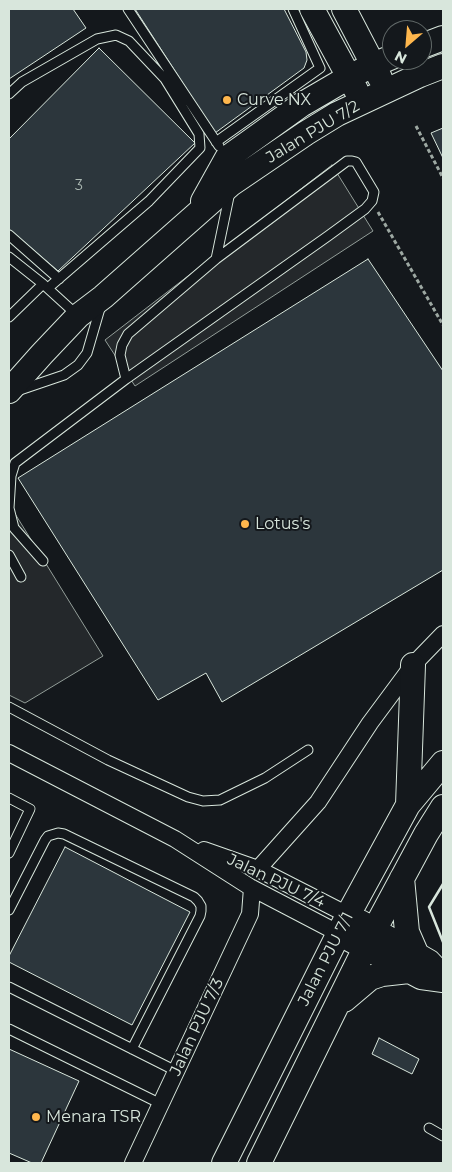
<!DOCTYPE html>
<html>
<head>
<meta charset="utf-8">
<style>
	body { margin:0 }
	#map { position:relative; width:452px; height:1172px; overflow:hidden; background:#14181c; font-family:Montserrat,sans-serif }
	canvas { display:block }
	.frame { position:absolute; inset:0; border:10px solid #d8e6dc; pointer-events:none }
	.north { position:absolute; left:382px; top:20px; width:50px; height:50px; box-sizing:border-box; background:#14181c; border:1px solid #626a69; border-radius:50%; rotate:207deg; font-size:14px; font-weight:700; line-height:20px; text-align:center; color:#d8e6dc }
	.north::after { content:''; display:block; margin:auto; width:18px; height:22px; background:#ffb74d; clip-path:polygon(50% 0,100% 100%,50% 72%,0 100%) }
</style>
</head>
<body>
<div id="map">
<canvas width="452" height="1172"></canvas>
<div class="frame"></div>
<div class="north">N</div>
</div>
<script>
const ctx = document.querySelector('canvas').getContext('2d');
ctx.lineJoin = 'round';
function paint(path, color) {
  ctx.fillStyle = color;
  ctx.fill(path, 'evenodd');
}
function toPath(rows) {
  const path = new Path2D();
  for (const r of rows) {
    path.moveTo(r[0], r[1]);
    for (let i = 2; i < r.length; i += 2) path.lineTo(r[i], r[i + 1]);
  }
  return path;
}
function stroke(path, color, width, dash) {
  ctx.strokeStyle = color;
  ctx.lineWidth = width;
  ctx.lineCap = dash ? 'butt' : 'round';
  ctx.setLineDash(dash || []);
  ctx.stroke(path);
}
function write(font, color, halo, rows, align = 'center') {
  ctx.font = font + ' Montserrat,sans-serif';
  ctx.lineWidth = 4;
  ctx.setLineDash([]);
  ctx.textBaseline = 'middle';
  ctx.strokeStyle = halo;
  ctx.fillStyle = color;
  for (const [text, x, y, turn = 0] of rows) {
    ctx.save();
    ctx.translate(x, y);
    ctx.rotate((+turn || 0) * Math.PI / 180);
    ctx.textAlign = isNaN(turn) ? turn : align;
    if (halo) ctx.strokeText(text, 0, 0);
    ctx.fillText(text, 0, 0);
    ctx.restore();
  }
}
const parking = toPath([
	[332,165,373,231,135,386,105,340,332,165],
	[9,504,103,656,25,703,9,695,9,504]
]);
paint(parking, '#24282b');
stroke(parking, '#939e99', 1);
const building = toPath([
	[9,9,73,9,86,28,9,79,9,9],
	[135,9,284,9,306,52,307,60,304,68,215,133,135,9],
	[99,48,195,143,58,271,9,229,9,139,99,48],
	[443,128,443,158,431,133,443,128],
	[368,259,443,371,443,570,222,702,206,673,158,700,18,478,368,259],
	[65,847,190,912,132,1025,9,962,9,956,65,847],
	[379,1038,419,1059,412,1074,372,1054,379,1038],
	[9,1049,79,1081,41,1163,32,1163,9,1153,9,1049]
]);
paint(building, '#2c363c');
stroke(building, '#d8e6dc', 1);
const lane = toPath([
	[128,9,219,146],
	[9,94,22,82,97,39,116,35,129,41,165,79,199,134,200,148,149,201,48,288],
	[216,142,320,68,293,9],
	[9,235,59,279],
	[9,257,43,284,77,315],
	[216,259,230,192],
	[9,317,43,284],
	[17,391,64,375,78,365,87,353,101,305],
	[9,555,21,577],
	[43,561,14,528,9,508,11,476,15,463,126,379,120,355,122,345,128,334,216,259,347,161,352,161,356,162,374,192,372,201,365,209,328,236,126,379],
	[9,707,108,760,188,797,203,801,220,800,265,778,308,750],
	[9,798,30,809,9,853],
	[9,910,45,840,48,836,58,833,64,834,194,897,198,901,201,906,201,911,200,916,132,1049],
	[9,987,176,1071],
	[9,1029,161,1104],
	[429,1128,443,1136]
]);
const street = toPath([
	[9,753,175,839,250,887,338,933],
	[204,850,258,869,348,915],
	[258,869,318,802,370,723,413,665,443,634],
	[133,1163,250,914,252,888]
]);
const secondary = toPath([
	[312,9,356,90],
	[344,9,380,78],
	[422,46,443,38],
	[203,201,227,158,301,105,349,77,373,65,392,57],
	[9,391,42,354,78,316,103,297,231,184,306,133,337,114,420,75,443,66],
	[408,805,413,665],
	[402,878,407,932,417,955],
	[360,922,429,962,443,977],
	[351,940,421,977,443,980],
	[344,1000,370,978,382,974,409,971],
	[224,1163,348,915,408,805,443,763],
	[259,1163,370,938,426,834,443,807]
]);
stroke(lane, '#d8e6dc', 11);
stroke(street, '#d8e6dc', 18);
stroke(secondary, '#d8e6dc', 26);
stroke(toPath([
	[416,126,443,178],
	[378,212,443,325]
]), '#9da8a2', 3, [4, 2.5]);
stroke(lane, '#14181c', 9);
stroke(street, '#14181c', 16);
stroke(secondary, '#14181c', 24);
stroke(toPath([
	[443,884,429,907,443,942]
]), '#d8e6dc', 2.5);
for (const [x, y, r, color] of [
	[227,100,5,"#ffb74d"],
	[245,524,5,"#ffb74d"],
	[36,1117,5,"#ffb74d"]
]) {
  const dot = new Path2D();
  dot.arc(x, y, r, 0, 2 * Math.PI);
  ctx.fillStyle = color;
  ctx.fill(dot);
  stroke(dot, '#14181c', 2);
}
write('14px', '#adbab4', null, [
	["3",79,186]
]);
write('16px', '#d8e6dc', '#14181c', [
	["Curve NX",237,100],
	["Lotus's",255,524],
	["Menara TSR",46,1117]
], 'left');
write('16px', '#d8e6dc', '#14181c', [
	["Jalan PJU 7/2",313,132,-31],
	["Jalan PJU 7/4",276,881,25],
	["Jalan PJU 7/1",326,959,-63],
	["Jalan PJU 7/3",197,1027,-65]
]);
</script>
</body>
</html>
